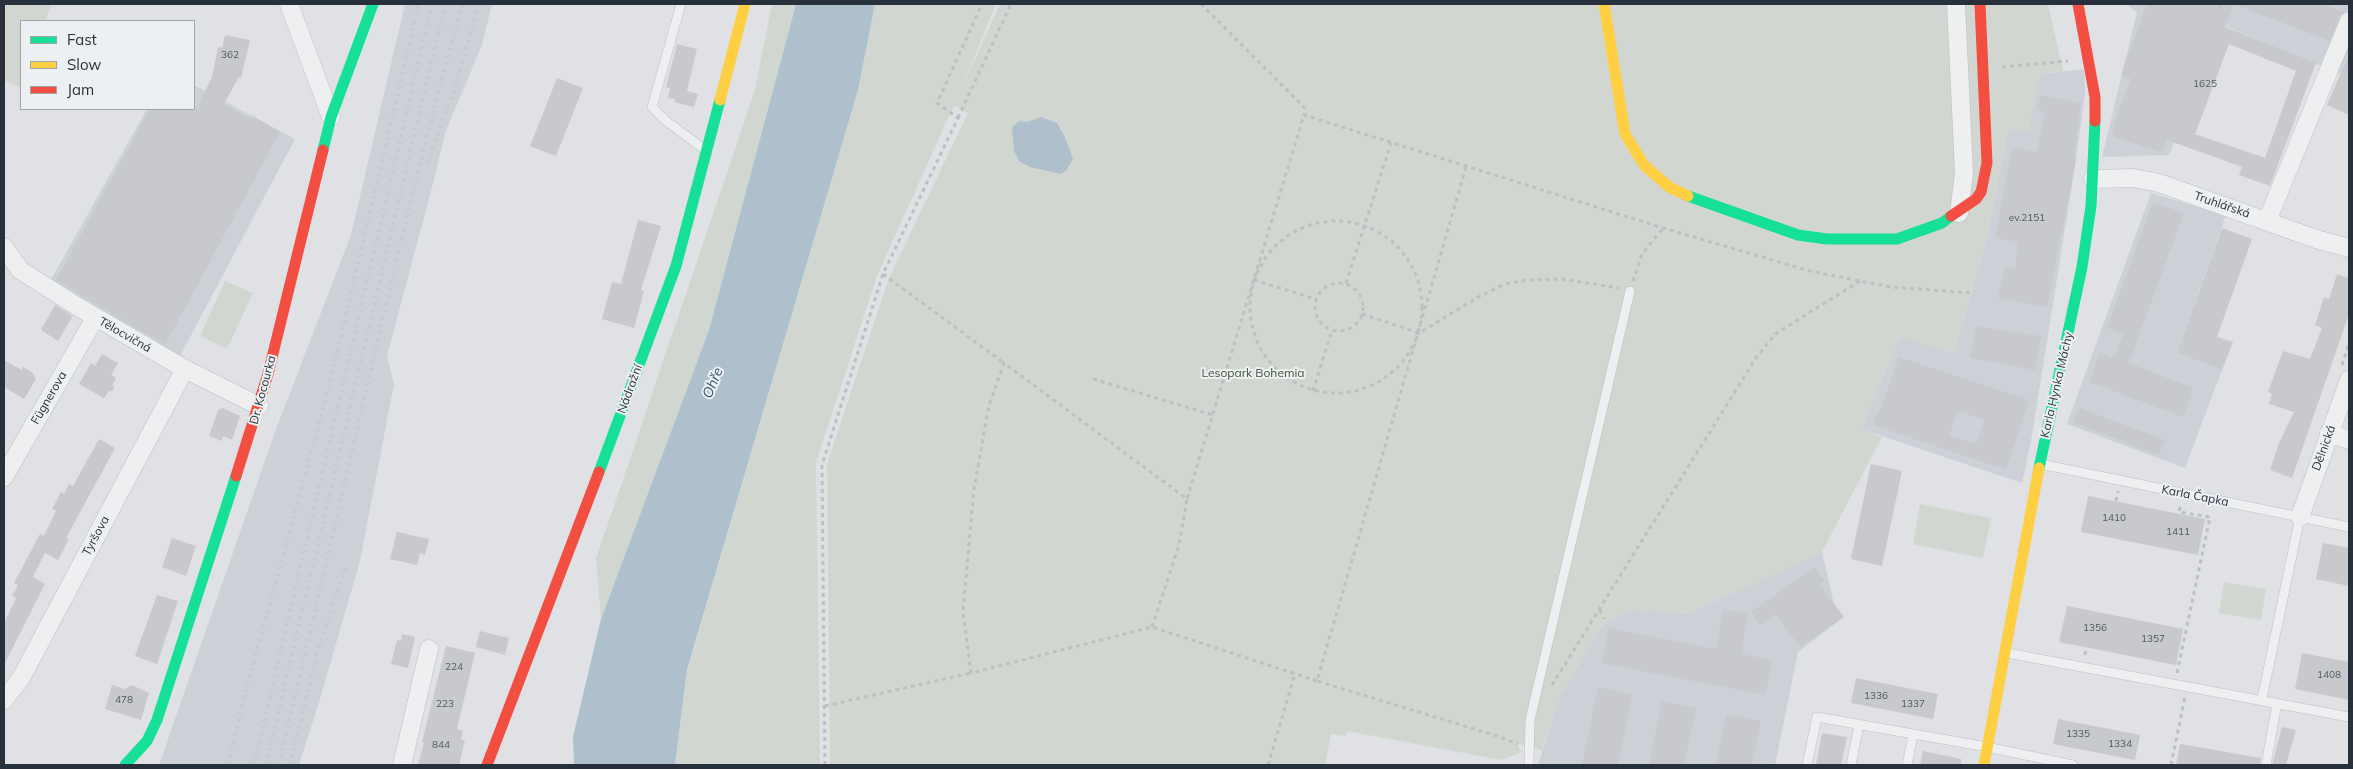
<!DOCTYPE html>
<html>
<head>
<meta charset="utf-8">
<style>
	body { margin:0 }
	#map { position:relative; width:2353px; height:769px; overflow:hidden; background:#dfe1e4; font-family:Mulish,sans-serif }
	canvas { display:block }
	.frame { position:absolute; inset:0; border:5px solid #28313b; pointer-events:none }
	.legend { position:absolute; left:20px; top:20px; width:175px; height:90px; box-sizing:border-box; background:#ecf0f3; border:1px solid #9ea4a9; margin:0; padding:6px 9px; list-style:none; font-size:15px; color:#28313b }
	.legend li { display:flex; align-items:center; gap:10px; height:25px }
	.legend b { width:25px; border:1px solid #9ea4a9 }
</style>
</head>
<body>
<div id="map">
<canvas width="2353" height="769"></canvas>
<div class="frame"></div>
<ul class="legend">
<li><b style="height:6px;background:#16e098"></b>Fast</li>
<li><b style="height:6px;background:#ffcf43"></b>Slow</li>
<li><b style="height:6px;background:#f24e42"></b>Jam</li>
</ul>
</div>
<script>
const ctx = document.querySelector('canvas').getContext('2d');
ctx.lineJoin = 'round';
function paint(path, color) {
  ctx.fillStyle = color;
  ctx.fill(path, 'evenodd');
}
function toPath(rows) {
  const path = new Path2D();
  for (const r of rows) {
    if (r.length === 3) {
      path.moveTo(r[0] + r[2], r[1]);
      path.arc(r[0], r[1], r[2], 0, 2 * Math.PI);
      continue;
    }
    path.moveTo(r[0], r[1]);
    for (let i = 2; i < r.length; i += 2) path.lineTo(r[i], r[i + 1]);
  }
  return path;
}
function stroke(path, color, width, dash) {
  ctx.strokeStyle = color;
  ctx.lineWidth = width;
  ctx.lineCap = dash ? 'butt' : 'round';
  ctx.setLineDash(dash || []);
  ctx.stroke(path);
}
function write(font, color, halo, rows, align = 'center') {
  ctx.font = font + ' Mulish,sans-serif';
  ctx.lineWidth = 4;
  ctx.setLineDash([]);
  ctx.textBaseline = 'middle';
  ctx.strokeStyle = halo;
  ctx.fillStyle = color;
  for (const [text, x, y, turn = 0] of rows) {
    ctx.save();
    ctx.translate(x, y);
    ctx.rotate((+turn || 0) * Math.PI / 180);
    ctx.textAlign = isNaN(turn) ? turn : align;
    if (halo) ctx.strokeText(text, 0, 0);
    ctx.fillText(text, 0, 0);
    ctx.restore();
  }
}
paint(toPath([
	[405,4,492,4,482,45,445,133,434,180,387,356,394,384,360,561,320,699,299,765,159,765,276,429,351,235],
	[2126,4,2349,4,2349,53,2340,74,2220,24,2169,155,2102,157,2137,12],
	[2084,69,2085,93,2076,160,2031,441,2022,483,1861,429,1900,336,1954,354,1987,238,2008,129,2034,100,2041,74],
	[194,85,295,139,179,358,49,283,147,109,194,109],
	[2151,193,2226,215,2177,353,2222,370,2185,468,2067,424],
	[1822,552,1834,604,1844,617,1798,652,1775,765,1538,765,1560,695,1604,623,1631,610,1689,613]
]), '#cdd1d7');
paint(toPath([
	[4,4,52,4,45,21,21,21,20,88,4,80],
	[772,4,796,4,709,330,601,619,596,559,755,90],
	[875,4,996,4,962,87,1000,4,2048,4,2063,71,2041,74,2028,131,2008,129,1987,238,1954,354,1900,336,1861,429,1882,437,1822,552,1689,613,1631,610,1603,624,1560,695,1542,750,1515,743,1522,752,1501,760,1347,731,1346,736,1331,734,1325,765,830,765,827,464,889,278,968,113,954,105,877,276,816,462,820,765,675,765,687,672,858,90],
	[225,281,253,293,227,349,200,336],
	[1920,504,1991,518,1983,558,1913,544],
	[2224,582,2266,589,2261,620,2219,613]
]), '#d1d7d0');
paint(toPath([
	[796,4,875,4,858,90,687,670,675,765,574,765,573,737,601,619,709,330],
	[1041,117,1057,123,1065,137,1073,159,1066,171,1060,174,1030,167,1019,161,1014,151,1012,127,1019,121,1027,122]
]), '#afc0cd');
paint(toPath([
	[2147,4,2323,4,2344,12,2339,17,2330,41,2234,4,2225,27,2316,63,2270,186,2239,175,2242,167,2167,140,2162,153,2112,136,2116,118,2131,79,2121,75],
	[2229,44,2296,71,2265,158,2195,134],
	[225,35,250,40,241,78,239,77,224,104,251,119,253,116,280,132,165,345,56,280,150,109,196,109,212,77,218,47,222,48],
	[677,44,697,49,687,91,698,94,694,107,674,102,675,99,668,98,670,88,666,87],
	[2349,54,2349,115,2327,105],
	[557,78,583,88,556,156,530,146],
	[2040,95,2081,103,2074,159,2076,160,2047,307,1998,298,2005,266,2015,268,2019,242,1995,238,2012,147,2037,152,2045,112,2037,110],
	[2153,202,2184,213,2129,363,2193,388,2183,417,2089,382,2100,353,2114,358,2123,334,2107,328],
	[638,220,661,226,641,290,644,291,634,328,602,319,612,282,621,284],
	[2222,228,2252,239,2217,337,2233,342,2222,370,2177,353],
	[2337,274,2349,278,2349,314,2292,478,2270,470,2279,443,2294,412,2269,404,2272,394,2268,392,2283,351,2310,359,2322,328,2315,325,2324,297,2329,299],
	[55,305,73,316,58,341,41,330],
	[1976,326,2041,336,2035,370,1970,358],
	[102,354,118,363,111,375,116,378,113,384,114,390,108,392,104,398,79,384,91,363,95,366],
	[1899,357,2029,400,2006,470,1873,425,1878,410,1880,411],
	[1958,411,1985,420,1976,444,1949,435],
	[4,360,22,370,23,367,32,372,36,379,24,399,4,387],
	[223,408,240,416,232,440,223,436,222,441,209,436,218,410],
	[2079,408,2165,440,2159,455,2073,422],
	[99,439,115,448,66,538,69,539,58,560,45,553,33,577,45,584,4,665,4,623,16,598,12,596,18,585,14,583,40,534,44,536,56,511,52,509,61,492,64,494,69,484,73,486],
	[1871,464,1902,471,1882,566,1851,559],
	[2088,496,2205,519,2198,555,2081,532],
	[397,532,429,539,425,555,420,553,417,565,390,559],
	[172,538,196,546,186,576,162,567],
	[2323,543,2349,548,2349,586,2316,579],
	[1815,567,1824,581,1819,584,1844,617,1800,647,1776,614,1760,625,1751,612],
	[157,595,178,601,157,664,135,656],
	[2067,606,2183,629,2176,665,2059,642],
	[1723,609,1748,614,1741,654,1773,660,1765,695,1601,663,1609,628,1716,649],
	[480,631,509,638,505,655,476,647],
	[402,634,415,637,408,668,391,664,397,640,401,641],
	[446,646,475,653,457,729,463,731,461,739,465,740,459,765,418,765,424,743,422,742],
	[2302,653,2349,662,2349,700,2295,689],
	[1856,678,1938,694,1933,719,1851,703],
	[112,685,125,689,132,685,149,693,141,720,105,709],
	[1598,687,1632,694,1618,765,1582,765],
	[1662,701,1696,708,1684,765,1649,765],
	[1726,714,1761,721,1752,765,1716,765],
	[2058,719,2140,735,2135,760,2053,744],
	[2282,727,2296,730,2286,765,2272,765],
	[1822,733,1847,737,1841,765,1816,765],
	[2180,744,2261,758,2260,765,2176,765],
	[1923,751,1961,759,1961,765,1920,765]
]), '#c7c9cc');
const lane = toPath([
	[681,4,652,107,665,120,705,150],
	[2040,464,2349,527],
	[2007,653,2349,717],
	[2262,699,2300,517],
	[1529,765,1530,720,1630,291],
	[1807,765,1817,717,1987,747,2073,765],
	[1851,765,1859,725],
	[1907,765,1913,735],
	[2266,765,2277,703]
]);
const street = toPath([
	[289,4,331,117],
	[1956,4,1964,173,1959,213],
	[2093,179,2133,178,2159,183,2316,239,2349,248],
	[2267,221,2349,21],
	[4,247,20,270,75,305,185,369,259,406],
	[2329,433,2349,440],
	[4,477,95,318],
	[2300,517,2349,380],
	[4,700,21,678,185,369],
	[402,765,429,649]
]);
stroke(lane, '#bdbfc2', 10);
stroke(street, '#bdbfc2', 19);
stroke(toPath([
	[1201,4,1305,108,1304,115],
	[2220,7,2221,4],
	[2002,67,2068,61],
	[958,118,1011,4],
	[1466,167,1317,681,1494,735,1518,744],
	[1336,307,86],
	[883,274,1004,363],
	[1254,280,1316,299],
	[1633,281,1642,254,1663,228],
	[1339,307,24],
	[1346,283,1391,143],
	[1362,314,1419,333,1480,296,1505,284,1527,280,1562,279,1619,288],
	[2342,365,2349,344],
	[1093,379,1213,415],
	[1313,391,1332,330],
	[2116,501,2118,491],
	[1600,610,1604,619],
	[1152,627,1179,545,1187,499],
	[2085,655,2086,648],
	[2177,673,2210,517,2179,512,2181,504],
	[1317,681,1152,627,971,673,963,611,974,489,989,405,1004,363,1187,499,1304,115,1663,228,1810,271,1891,287,1972,293],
	[1552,685,1756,358,1775,334,1860,281],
	[825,706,971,673],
	[825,765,822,465,883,274,958,118,937,103,982,4],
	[1268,765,1295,674],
	[2171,765,2185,697]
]), '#bdc0c2', 3, [4, 4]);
stroke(lane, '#eeeff0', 9);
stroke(street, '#eeeff0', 18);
stroke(toPath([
	[323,150,331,117,373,4],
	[1688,196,1798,235,1827,239,1897,239,1942,223,1951,216],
	[2039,468,2082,267,2091,206,2095,121],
	[599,472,676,266,720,100],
	[125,765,147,741,157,720,236,476]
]), '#16e098', 11);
stroke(toPath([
	[1604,4,1625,134,1644,165,1669,187,1688,196],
	[720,100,745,4],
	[1984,765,2039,468]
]), '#ffcf43', 11);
stroke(toPath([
	[2078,4,2095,97,2095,121],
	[1951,216,1976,199,1981,192,1987,163,1980,4],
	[236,476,268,374,323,150],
	[487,765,599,472]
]), '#f24e42', 11);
stroke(toPath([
	[427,163,454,91,479,4],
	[228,765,242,705,330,383,419,4],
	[254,765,432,4],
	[266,765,445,4],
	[279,765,399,249,434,108,463,4],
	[290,765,318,649,347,564]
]), '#c7c9cb', 4, [2.5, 5]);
write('10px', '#505860', null, [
	["362",230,55],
	["1625",2205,84],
	["ev.2151",2027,218],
	["1410",2114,518],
	["1411",2178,532],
	["1356",2095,628],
	["1357",2153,639],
	["224",454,667],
	["1408",2329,675],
	["1336",1876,696],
	["478",124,700],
	["223",445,704],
	["1337",1913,704],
	["1335",2078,734],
	["1334",2120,744],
	["844",441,745]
]);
write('12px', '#28313b', '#ecf0f3', [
	["Truhlářská",2222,205,19],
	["Tělocvičná",125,335,30],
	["Karla Hynka Máchy",2057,385,-77],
	["Nádražní",630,389,-70],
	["Dr. Kocourka",263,390,-75],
	["Fügnerova",49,398,-60],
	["Dělnická",2324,448,-70],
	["Karla Čapka",2195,496,11],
	["Tyršova",96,536,-62]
]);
write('12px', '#405537', '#ecf0f3', [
	["Lesopark Bohemia",1253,373]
]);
write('italic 14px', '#36536a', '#ecf0f3', [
	["Ohře",713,383,-67]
]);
</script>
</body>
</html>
